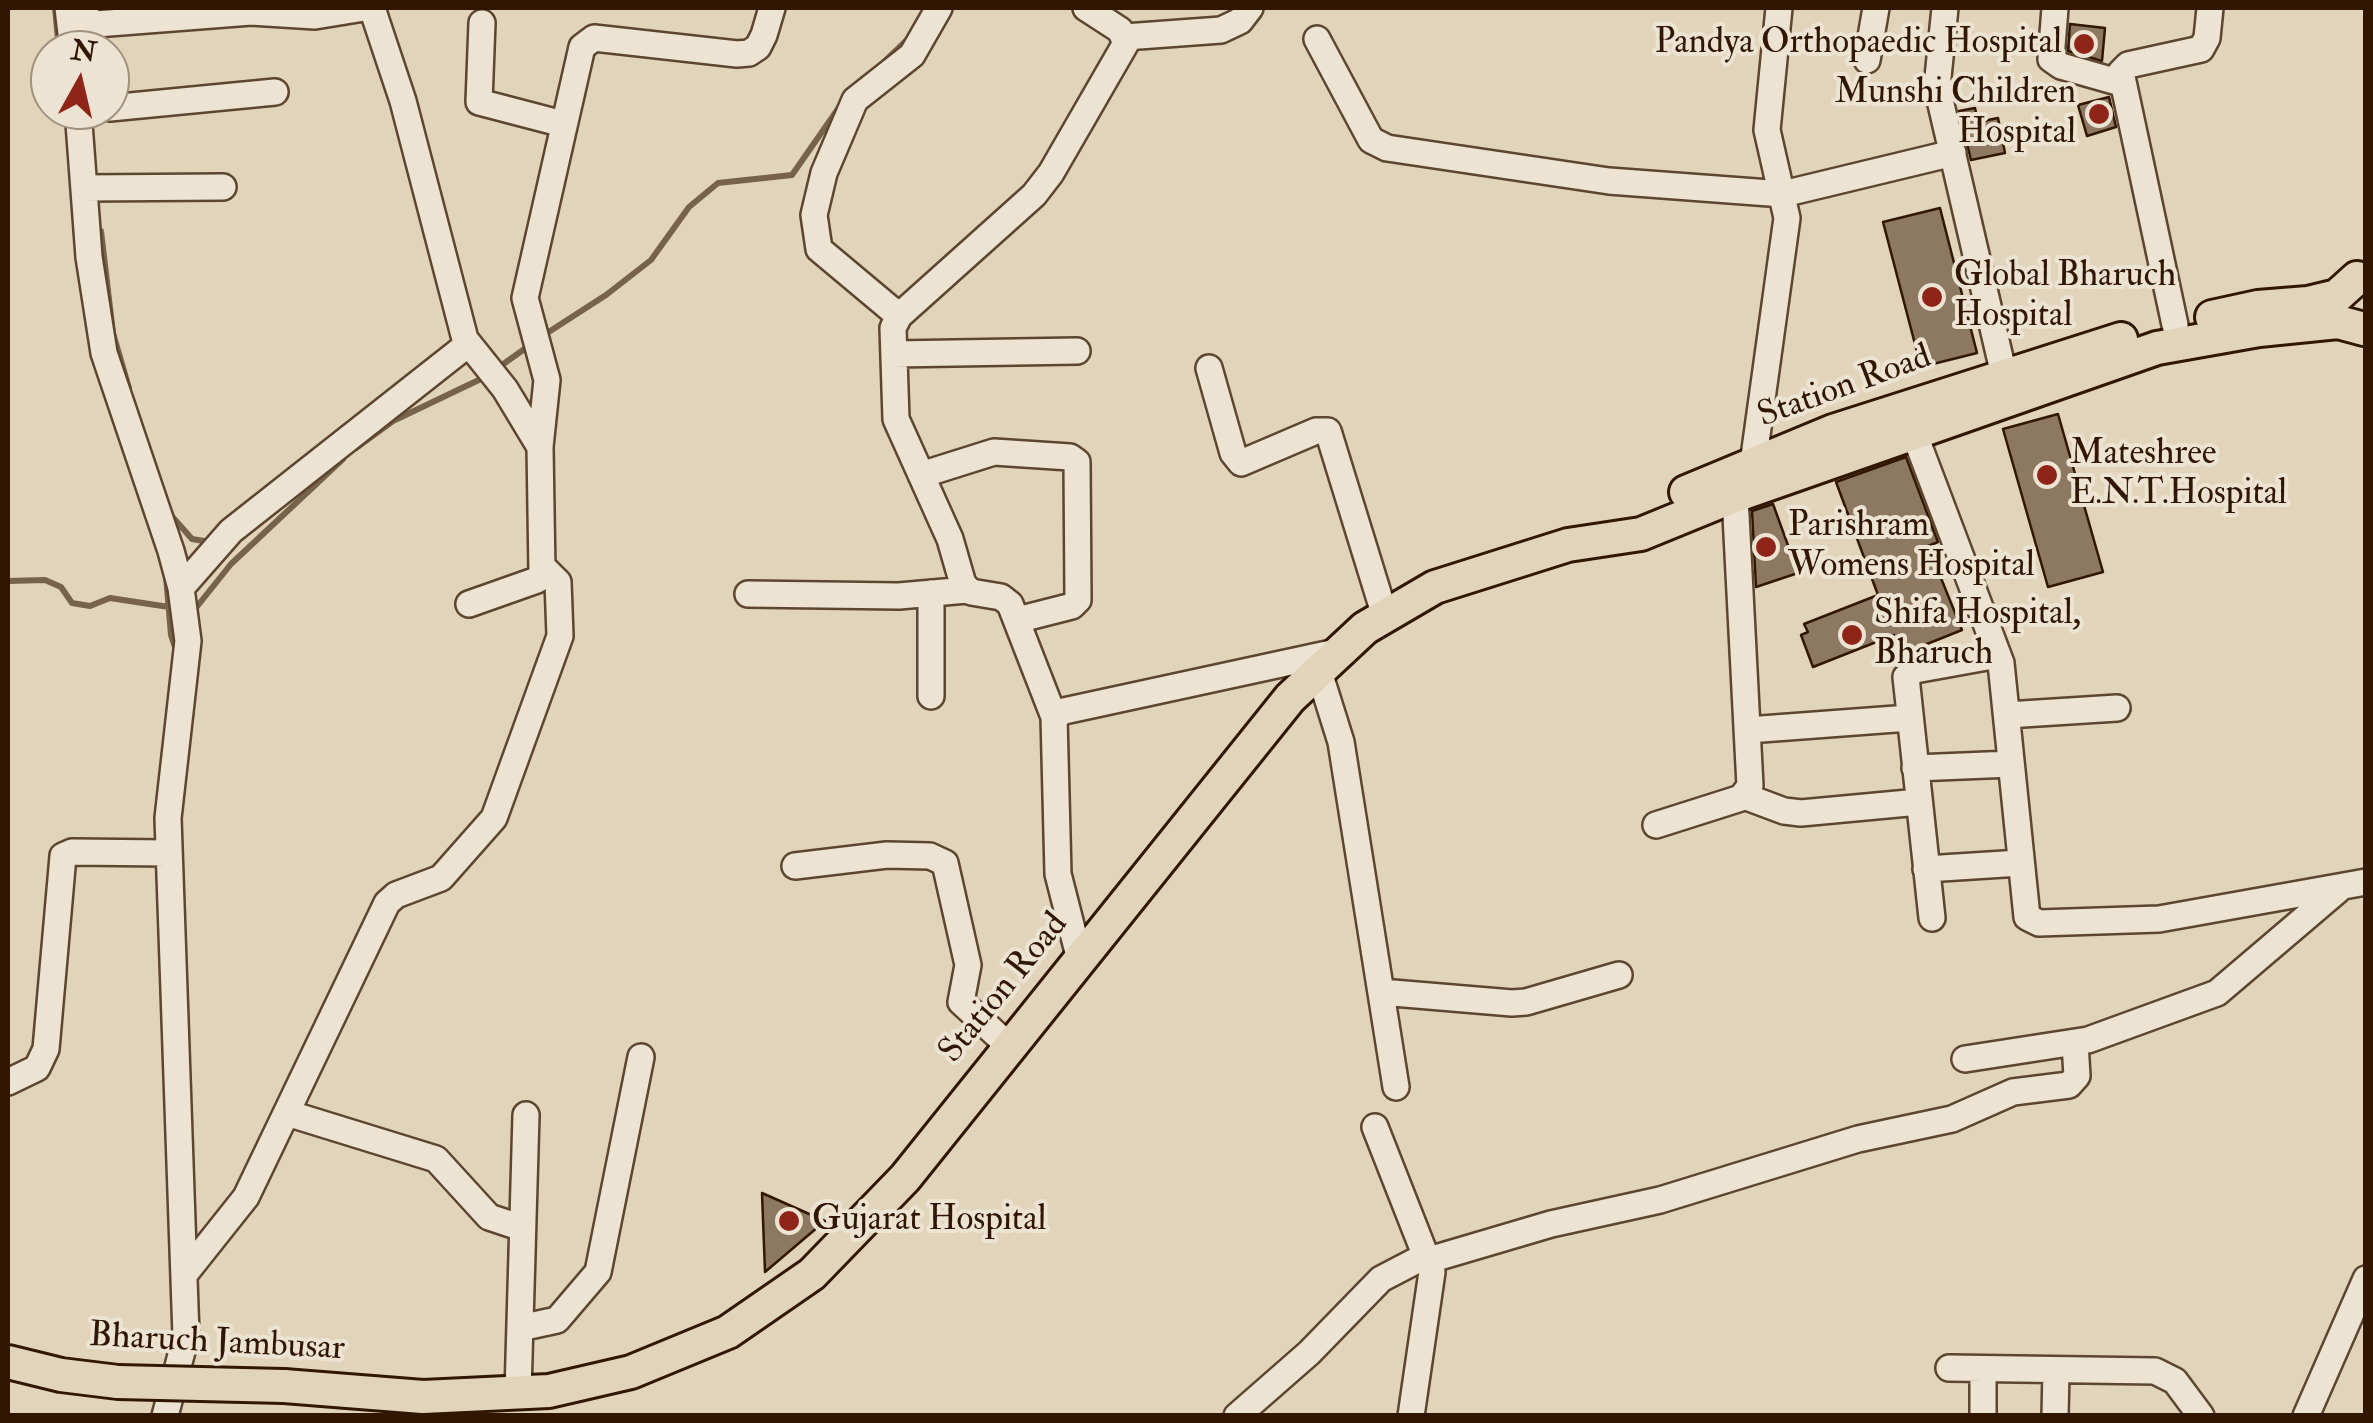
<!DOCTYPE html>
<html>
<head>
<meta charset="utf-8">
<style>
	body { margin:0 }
	#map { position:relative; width:2373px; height:1423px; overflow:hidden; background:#e2d4bb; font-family:"IM FELL Double Pica",serif }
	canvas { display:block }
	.frame { position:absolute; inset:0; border:10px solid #311701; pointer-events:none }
	.north { position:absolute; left:30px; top:30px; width:100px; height:100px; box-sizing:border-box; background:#ece3d3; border:2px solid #a1917f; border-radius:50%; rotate:8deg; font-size:28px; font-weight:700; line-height:40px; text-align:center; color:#311701 }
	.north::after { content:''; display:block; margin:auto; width:35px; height:45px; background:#8f2418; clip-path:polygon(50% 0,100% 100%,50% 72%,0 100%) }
</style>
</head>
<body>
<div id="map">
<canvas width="2373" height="1423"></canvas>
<div class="frame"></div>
<div class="north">N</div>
</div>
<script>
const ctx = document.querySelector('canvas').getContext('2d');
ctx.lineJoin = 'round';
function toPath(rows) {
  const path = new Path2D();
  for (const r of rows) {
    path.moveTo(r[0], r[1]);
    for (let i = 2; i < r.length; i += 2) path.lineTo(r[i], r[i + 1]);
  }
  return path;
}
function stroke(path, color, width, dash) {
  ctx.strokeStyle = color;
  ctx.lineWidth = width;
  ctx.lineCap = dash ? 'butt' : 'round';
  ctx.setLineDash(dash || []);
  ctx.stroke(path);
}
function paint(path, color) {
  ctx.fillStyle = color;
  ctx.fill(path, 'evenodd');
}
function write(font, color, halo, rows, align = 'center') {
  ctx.font = font + ' "IM FELL Double Pica",serif';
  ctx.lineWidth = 8;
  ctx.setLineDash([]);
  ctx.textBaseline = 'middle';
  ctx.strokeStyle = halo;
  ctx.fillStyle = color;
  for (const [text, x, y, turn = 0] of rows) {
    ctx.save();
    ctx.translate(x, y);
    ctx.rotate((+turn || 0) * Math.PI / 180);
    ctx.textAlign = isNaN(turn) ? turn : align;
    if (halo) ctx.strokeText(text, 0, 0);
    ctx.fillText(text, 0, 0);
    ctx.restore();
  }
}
stroke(toPath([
	[55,8,59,50],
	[884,62,911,36],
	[101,231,113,333,129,388],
	[544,335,606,295,651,260,689,207,718,183,792,175,840,106],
	[495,370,530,345],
	[356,448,393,421,485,377],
	[169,513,192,539,210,542],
	[166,576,171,635,177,653],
	[8,581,45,580,61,587,72,603,90,606,110,598,169,607],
	[191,614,231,564,343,459]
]), '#77624b', 6);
const building = toPath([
	[2070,24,2105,28,2102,61,2068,51,2070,24],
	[2109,97,2116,127,2087,136,2078,105,2109,97],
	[1975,108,1978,122,1998,118,2005,153,1971,160,1959,111,1975,108],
	[1940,208,1977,353,1921,367,1883,222,1940,208],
	[2058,414,2103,572,2048,587,2003,429,2058,414],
	[1906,457,1938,542,1928,546,1962,630,1902,654,1894,635,1813,667,1801,635,1808,632,1804,624,1878,595,1836,482,1906,457],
	[1773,504,1798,573,1756,587,1752,511,1773,504],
	[762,1193,825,1221,765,1272,762,1193]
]);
paint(building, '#8d7962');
stroke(building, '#311701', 2.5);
const minor = toPath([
	[68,8,73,50],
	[71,8,96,24,251,12,315,16,364,8],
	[372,8,403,101,465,339,505,389,540,447],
	[1945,8,1937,87,2004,375],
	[2055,8,2051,59,2061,66,2121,83],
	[482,23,479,102,563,124],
	[1125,37,1221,30,1240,21,1250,8],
	[1317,39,1371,140,1387,148,1609,181,1783,194,1953,153],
	[1867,60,1876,8],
	[110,108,275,92],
	[78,110,89,257,104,353,171,551,181,588,188,641,168,818,186,1336,165,1416],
	[84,188,223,187],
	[899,316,819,249,814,215,824,173,855,100,912,55,939,8],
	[2175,325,2121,72,2128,65,2201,49,2207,38,2210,8],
	[894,354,1077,351],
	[1209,368,1233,453,1241,463,1316,431,1328,431,1385,616],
	[1914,433,2001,663,2027,917,2039,923,2159,919,2366,882],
	[921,475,994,452,1070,457,1077,462,1078,600,1072,606,1017,620],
	[1760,476,1753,464,1787,218,1767,130,1779,8],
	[181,588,231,531,467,345],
	[931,593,931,696],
	[748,594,899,596,967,590],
	[469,604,537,580,542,573,540,447,547,380,525,298,582,47,594,38,737,54,749,53,758,47,764,35,772,8],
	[1319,672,1341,742,1396,1087],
	[2007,715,2117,708],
	[1054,717,1010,604,1001,597,971,592,963,584,950,539,896,419,893,328,899,316,1034,195,1051,173,1126,43,1120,30,1086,8],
	[1748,730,1909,718],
	[1915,768,2011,764],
	[1744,796,1784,811,1801,813,1919,802],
	[1656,825,1741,798,1750,786,1735,496],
	[795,866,887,855,930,856,945,863,968,965,961,1002,1010,1047],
	[1926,869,2020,863],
	[1932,918,1906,677,1915,670,1998,655],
	[1080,960,1058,874,1054,717,1064,711,1341,651],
	[1381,992,1512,1003,1526,1002,1619,975],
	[1965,1059,2088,1040,2217,993,2338,890],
	[8,1082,37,1068,46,1049,63,856,72,852,169,853],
	[287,1113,436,1159,489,1217,522,1228],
	[1375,1127,1432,1272,1411,1416],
	[1429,1260,1551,1224,1660,1200,1858,1139,1952,1119,2013,1092,2069,1085,2077,1076,2075,1043],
	[184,1275,246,1197,387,903,396,895,441,878,494,818,560,636,558,582,543,567],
	[520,1328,557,1320,598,1272,641,1057],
	[1949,1368,2155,1371,2175,1381,2201,1416],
	[1983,1369,1983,1416],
	[518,1392,526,1115],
	[1237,1416,1309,1353,1381,1279,1427,1255],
	[2055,1416,2056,1370],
	[2306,1416,2366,1279]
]);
const major = toPath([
	[2212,317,2258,307,2308,303,2337,296,2357,278],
	[1686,492,1833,431,2121,339],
	[8,1362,61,1375,118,1382],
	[284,1386,423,1397,549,1391,631,1372,728,1332,812,1274,905,1178,1290,698,1365,628,1435,587,1568,545,1641,534,1729,498,2157,348,2259,330,2338,322,2364,329]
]);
stroke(minor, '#5d4630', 30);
stroke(major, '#311701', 38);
stroke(minor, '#ece3d3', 25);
stroke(major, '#e2d4bb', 32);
const majorBridge = toPath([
	[118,1382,284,1386]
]);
stroke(majorBridge, '#311701', 38, []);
stroke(majorBridge, '#e2d4bb', 32);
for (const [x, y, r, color] of [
	[2084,44,12,"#8f2418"],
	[2099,114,12,"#8f2418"],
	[1932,297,12,"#8f2418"],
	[2047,475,12,"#8f2418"],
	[1766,547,12,"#8f2418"],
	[1852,635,12,"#8f2418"],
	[789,1221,12,"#8f2418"]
]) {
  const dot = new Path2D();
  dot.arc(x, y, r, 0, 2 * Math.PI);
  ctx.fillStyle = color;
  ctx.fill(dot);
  stroke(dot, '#ece3d3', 4);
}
write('35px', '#311701', '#ece3d3', [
	["Pandya Orthopaedic Hospital",2062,44,"right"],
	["Munshi Children",2076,94,"right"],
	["Hospital",2076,134,"right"],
	["Global Bharuch",1954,277],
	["Hospital",1954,317],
	["Mateshree",2070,455],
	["E.N.T.Hospital",2070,495],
	["Parishram",1788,527],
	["Womens Hospital",1788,567],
	["Shifa Hospital,",1874,615],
	["Bharuch",1874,655],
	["Gujarat Hospital",812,1221]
], 'left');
write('35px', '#311701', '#ece3d3', [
	["Station Road",1845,388,-20],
	["Station Road",1005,989,-51],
	["Bharuch Jambusar",217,1344,3]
]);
</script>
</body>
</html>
